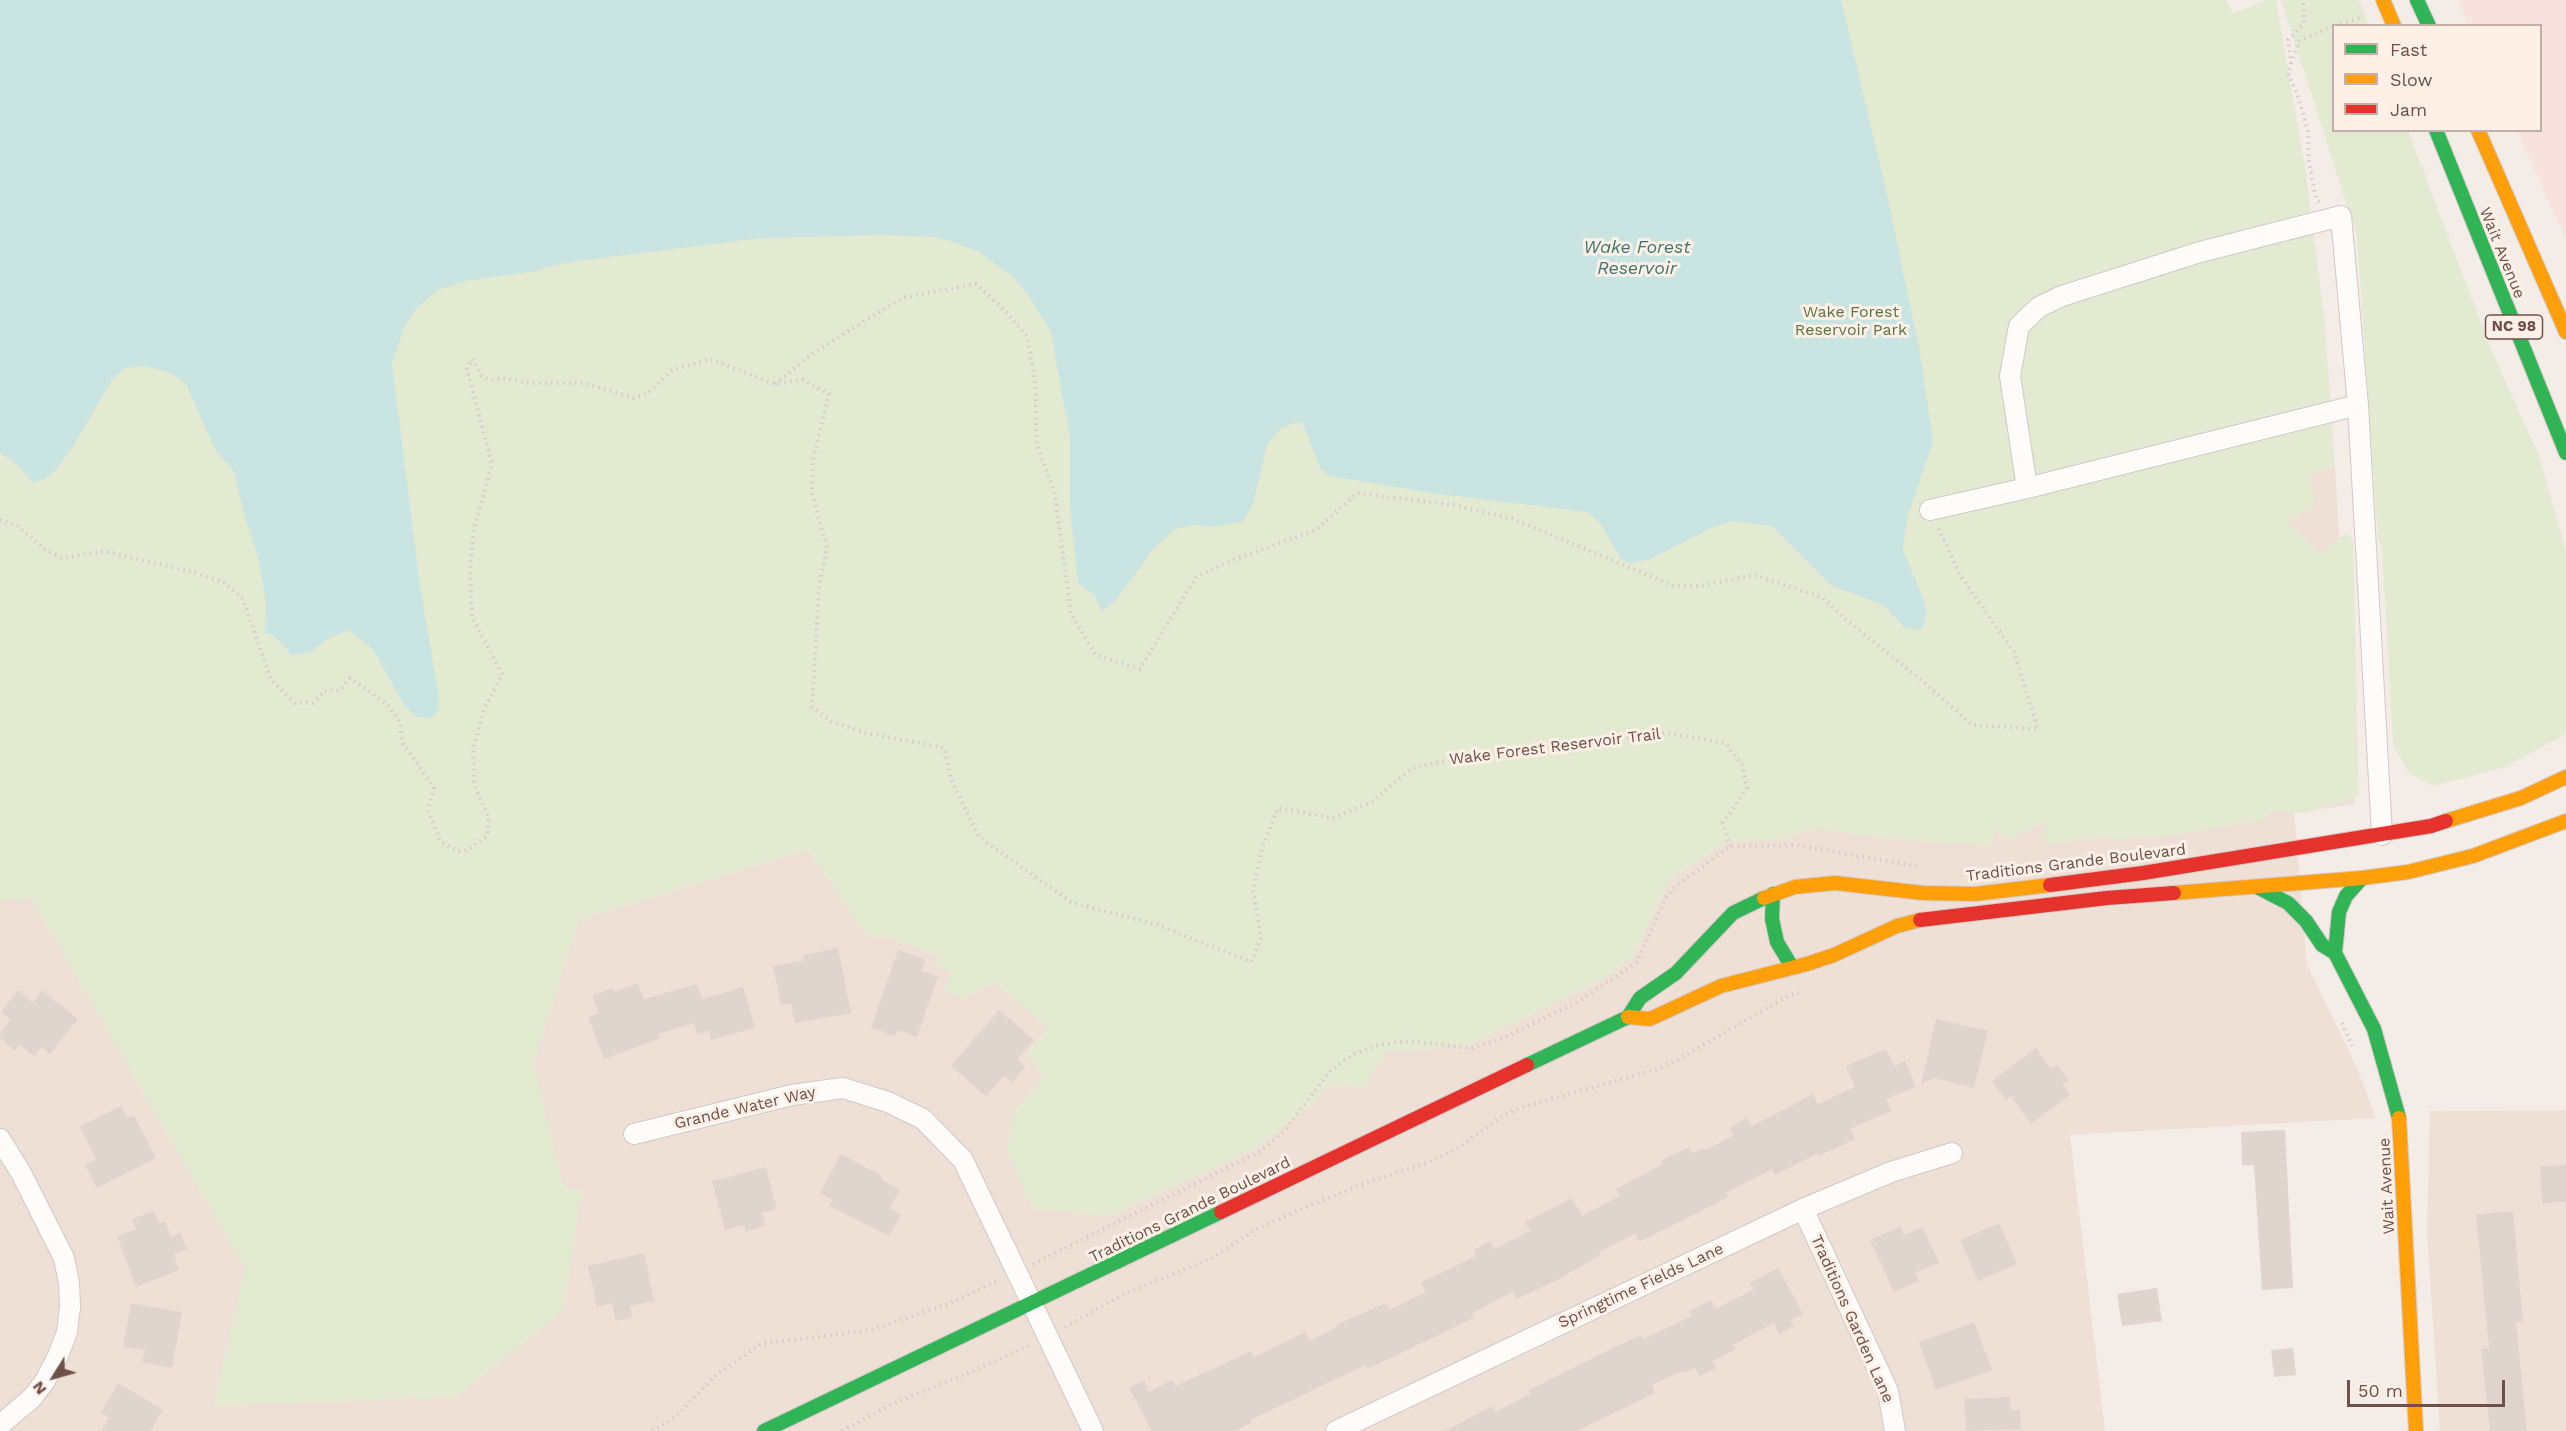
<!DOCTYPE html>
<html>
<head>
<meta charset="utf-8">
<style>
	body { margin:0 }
	#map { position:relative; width:2566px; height:1431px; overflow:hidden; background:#f4ece7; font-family:"Work Sans",sans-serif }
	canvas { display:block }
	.legend { position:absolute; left:2332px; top:24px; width:210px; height:108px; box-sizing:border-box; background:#fdf0e6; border:2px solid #c4b0a8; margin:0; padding:8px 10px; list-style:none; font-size:18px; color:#6f504a }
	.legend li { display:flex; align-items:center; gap:12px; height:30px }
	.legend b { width:30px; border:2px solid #c4b0a8 }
	.north { position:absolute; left:24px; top:1347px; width:60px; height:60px; -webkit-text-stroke:4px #fdf0e6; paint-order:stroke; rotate:233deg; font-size:16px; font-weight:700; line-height:24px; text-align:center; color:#6f504a }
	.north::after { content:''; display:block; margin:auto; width:21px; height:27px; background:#6f504a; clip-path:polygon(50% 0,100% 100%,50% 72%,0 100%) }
	.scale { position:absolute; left:2347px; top:1380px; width:158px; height:27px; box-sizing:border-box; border:3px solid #6f504a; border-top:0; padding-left:8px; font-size:18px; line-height:21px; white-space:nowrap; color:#6f504a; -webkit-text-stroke:4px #fdf0e6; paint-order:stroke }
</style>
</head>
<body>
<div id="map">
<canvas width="2566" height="1431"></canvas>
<ul class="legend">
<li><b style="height:8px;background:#30b455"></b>Fast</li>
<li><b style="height:8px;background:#ff9f0a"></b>Slow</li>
<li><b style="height:8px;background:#e5322d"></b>Jam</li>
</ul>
<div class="north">N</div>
<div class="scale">50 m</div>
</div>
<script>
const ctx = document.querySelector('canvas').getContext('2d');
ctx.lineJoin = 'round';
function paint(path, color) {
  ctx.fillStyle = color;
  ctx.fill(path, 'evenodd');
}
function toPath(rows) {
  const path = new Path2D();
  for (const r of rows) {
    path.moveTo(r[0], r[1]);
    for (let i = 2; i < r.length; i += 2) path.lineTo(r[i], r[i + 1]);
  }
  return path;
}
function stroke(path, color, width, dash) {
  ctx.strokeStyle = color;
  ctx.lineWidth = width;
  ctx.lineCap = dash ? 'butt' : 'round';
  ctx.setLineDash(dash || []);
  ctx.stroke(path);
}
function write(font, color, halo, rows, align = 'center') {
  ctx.font = font + ' "Work Sans",sans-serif';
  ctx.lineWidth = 6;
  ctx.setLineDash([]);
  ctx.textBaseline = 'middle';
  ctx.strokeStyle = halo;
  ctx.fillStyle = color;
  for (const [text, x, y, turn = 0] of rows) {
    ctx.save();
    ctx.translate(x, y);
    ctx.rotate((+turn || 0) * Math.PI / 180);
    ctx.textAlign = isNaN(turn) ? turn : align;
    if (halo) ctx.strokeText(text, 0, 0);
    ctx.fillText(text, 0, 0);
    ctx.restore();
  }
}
paint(toPath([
	[2335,467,2355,804,2294,813,2307,964,2356,1066,2376,1118,2070,1135,2105,1431,0,1431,0,625,431,917,2090,534],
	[2566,1110,2566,1431,2440,1431,2427,1231,2430,1111]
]), '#efe0d7');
paint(toPath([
	[2458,0,2566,0,2566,239,2517,131,2540,130,2540,26,2469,25]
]), '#f7e2dd');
paint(toPath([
	[0,0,2226,0,2233,14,2266,0,2276,0,2306,173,2325,326,2335,467,2311,474,2314,505,2288,522,2319,553,2346,534,2353,539,2359,794,2349,800,2303,813,2272,811,2263,820,2161,837,2087,839,2050,844,2042,835,2046,821,2008,841,1995,830,1991,846,1879,838,1816,828,1780,840,1728,841,1670,880,1633,958,1598,982,1471,1044,1417,1051,1386,1052,1365,1088,1332,1084,1313,1104,1254,1150,1110,1216,1033,1209,1007,1154,1013,1113,1044,1076,1027,1053,1048,1029,995,983,962,998,943,991,952,971,935,966,938,956,888,937,867,937,808,850,579,920,534,1064,564,1187,582,1189,564,1310,457,1397,213,1406,245,1269,31,898,0,901],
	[2281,0,2359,0,2368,25,2334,26,2334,130,2408,131,2491,349,2539,456,2566,551,2566,734,2503,768,2433,786,2409,773,2393,745,2382,549,2378,539,2357,236]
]), '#e4e9d2');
paint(toPath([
	[0,0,1841,0,1888,199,1920,353,1933,442,1907,518,1903,550,1925,603,1926,619,1921,630,1905,628,1885,606,1831,585,1772,526,1732,521,1711,528,1648,560,1629,563,1620,558,1601,524,1588,512,1439,494,1329,476,1320,468,1303,423,1298,422,1281,428,1267,445,1253,504,1242,522,1217,526,1190,525,1174,530,1154,548,1116,600,1102,611,1094,595,1078,583,1070,508,1070,438,1051,332,1027,293,1012,276,979,252,954,242,934,237,884,235,761,238,569,262,530,272,465,281,438,290,416,309,404,328,392,364,420,586,439,698,439,710,432,718,417,717,404,705,373,649,348,630,326,640,311,652,292,655,273,635,265,633,266,601,258,558,244,514,234,472,215,449,186,384,172,373,145,366,125,368,112,380,72,448,54,472,43,480,33,483,16,464,0,453]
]), '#c9e4e1');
paint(toPath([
	[838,948,851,1013,795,1023,791,1003,781,1005,773,966,804,960,803,955],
	[898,950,925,960,922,971,938,976,917,1037,898,1030,895,1036,871,1028],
	[638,983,644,999,697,984,702,999,743,987,755,1028,711,1040,709,1031,697,1035,694,1023,658,1034,659,1039,604,1059,588,1017,599,1013,592,996,612,988,614,992],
	[18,990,33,1002,42,990,78,1019,50,1054,42,1047,34,1056,20,1044,15,1051,0,1038,0,1033,11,1020,1,1012],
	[999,1010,1034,1040,1017,1059,1025,1067,1012,1082,1004,1076,986,1096,951,1066],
	[1936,1019,1988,1031,1974,1088,1934,1078,1921,1084],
	[2036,1048,2051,1069,2057,1065,2069,1080,2062,1085,2070,1095,2031,1124,2011,1096,2006,1100,1992,1081],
	[1886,1049,1894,1066,1905,1061,1916,1087,1886,1099,1891,1111,1850,1129,1855,1139,1819,1156,1818,1153,1775,1175,1772,1169,1726,1193,1728,1197,1639,1242,1635,1234,1599,1252,1601,1255,1555,1281,1516,1299,1513,1292,1472,1313,1474,1318,1367,1369,1366,1365,1250,1420,1251,1423,1234,1431,1152,1431,1129,1388,1144,1380,1149,1392,1172,1380,1176,1386,1251,1351,1254,1357,1305,1332,1309,1341,1337,1327,1336,1325,1386,1303,1389,1310,1426,1292,1421,1282,1476,1256,1473,1250,1490,1241,1494,1249,1530,1231,1525,1222,1572,1198,1582,1216,1620,1196,1616,1189,1663,1164,1662,1160,1689,1147,1692,1153,1704,1148,1705,1150,1734,1135,1730,1128,1747,1118,1752,1126,1813,1094,1818,1104,1855,1087,1846,1066],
	[121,1106,127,1118,134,1115,156,1158,97,1188,85,1165,96,1159,80,1127],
	[2285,1130,2293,1288,2262,1290,2254,1165,2242,1165,2241,1132],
	[841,1154,882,1176,881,1179,900,1190,889,1208,901,1215,889,1236,829,1206,833,1200,820,1193],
	[2566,1165,2566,1202,2542,1203,2540,1166],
	[766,1167,777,1209,762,1213,765,1226,746,1232,744,1225,725,1230,712,1181],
	[154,1211,159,1223,165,1221,171,1237,180,1233,187,1249,174,1254,179,1270,136,1287,117,1236,136,1229,132,1219],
	[2513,1211,2523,1321,2516,1322,2527,1431,2490,1431,2481,1349,2489,1348,2476,1215],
	[1999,1223,2017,1264,1978,1281,1960,1240],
	[1901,1226,1904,1235,1923,1227,1939,1263,1915,1273,1919,1281,1894,1292,1870,1240],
	[644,1253,654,1301,630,1306,632,1317,616,1321,612,1303,597,1307,588,1266],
	[1778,1268,1803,1314,1791,1320,1794,1326,1779,1334,1774,1323,1733,1345,1736,1349,1712,1361,1716,1368,1699,1376,1695,1368,1683,1373,1682,1371,1652,1385,1655,1393,1577,1431,1445,1431,1492,1406,1495,1412,1530,1394,1528,1391,1599,1355,1641,1335,1643,1339,1692,1316,1689,1311,1711,1300,1716,1309,1754,1289,1750,1283],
	[2157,1288,2162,1321,2122,1326,2117,1294],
	[131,1303,182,1312,172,1368,142,1362,145,1350,123,1347],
	[1974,1322,1992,1370,1936,1390,1919,1342],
	[2293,1348,2296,1375,2274,1377,2271,1350],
	[118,1383,163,1410,150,1431,101,1431,109,1418,101,1413],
	[2010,1397,2011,1410,2020,1410,2021,1429,1966,1431,1964,1399]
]), '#e0d4cf');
const street = toPath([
	[2027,488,2010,376,2019,326,2039,307,2062,296,2200,252,2341,216,2358,405,2382,835],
	[1930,510,2027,488,2358,405],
	[634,1134,792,1095,843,1088,888,1102,923,1119,963,1160,1093,1431],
	[0,1139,21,1173,64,1258,69,1283,70,1307,67,1332,58,1356,45,1381,32,1398,0,1425],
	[1803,1209,1888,1391,1895,1431],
	[1336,1431,1803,1209,1891,1172,1952,1153]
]);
const fast = toPath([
	[2417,0,2429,26],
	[2436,130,2566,453],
	[2257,887,2288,903,2306,921,2322,945,2335,953,2374,1029,2399,1118],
	[1773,894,1772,919,1777,942,1792,967],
	[2335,953,2339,912,2346,896,2362,878],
	[1527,1065,1628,1017,1640,998,1676,973,1733,913,1764,898],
	[764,1431,1221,1212]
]);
const slow = toPath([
	[2383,0,2394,26],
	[2478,130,2566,332],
	[2446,821,2521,798,2566,777],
	[2174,893,2362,878,2408,872,2473,856,2566,821],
	[1764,898,1795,887,1835,883,1923,893,1975,894,2050,885],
	[1628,1017,1650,1019,1721,986,1807,964,1834,955,1897,926,1920,920],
	[2399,1118,2416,1431]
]);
const jam = toPath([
	[2050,885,2143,873,2431,826,2446,821],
	[1920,920,2107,898,2174,893],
	[1221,1212,1527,1065]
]);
stroke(street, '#d2c8c4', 22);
stroke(fast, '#d3c7c4', 16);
stroke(slow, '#d3c7c4', 16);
stroke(jam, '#d3c7c4', 16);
stroke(toPath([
	[2335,26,2362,17],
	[2291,64,2288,40,2304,23,2303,0],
	[2319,202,2316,199,2309,162,2308,131,2297,94,2288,73,2299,41,2334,26],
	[775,384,813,353,902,298,976,284,1003,309,1027,336,1035,379,1037,445,1055,494,1071,614,1096,655,1140,669,1196,577,1230,561,1316,530,1357,493,1454,505,1513,519,1674,586,1700,586,1755,575,1823,598,1849,622,1924,682,1972,725,2038,729,2014,652,1960,575,1938,527],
	[0,520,17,525,44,549,62,558,104,551,197,573,225,583,243,599,271,680,295,703,313,703,324,691,341,690,350,678,387,704,400,722,402,742,434,788,428,810,440,841,458,851,468,850,487,836,489,818,474,785,473,749,484,710,502,674,472,617,470,570,474,529,492,464,467,369,472,359,482,376,490,380,501,378,528,383,585,383,634,398,647,394,672,370,710,359,774,384,803,380,829,394,813,460,812,494,827,547,819,587,812,707,831,721,866,733,944,748,951,779,979,837,1071,902,1158,925,1251,962,1261,938,1253,890,1262,848,1278,808,1333,818,1370,803,1412,768,1484,753,1668,733,1725,743,1742,765,1747,788,1723,823,1730,846],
	[2342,1023,2352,1046],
	[1033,1264,1261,1151,1285,1130,1331,1070,1352,1055,1378,1045,1408,1041,1471,1048,1501,1039,1576,1003,1637,962,1666,897,1676,886,1730,846,1797,845,1920,867],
	[1065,1327,1124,1294,1212,1258,1253,1231,1301,1209,1366,1183,1432,1161,1457,1149,1499,1118,1519,1108,1658,1069,1679,1059,1788,996,1802,992],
	[652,1431,674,1418,717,1374,761,1344,870,1330,946,1305,999,1280],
	[842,1431,890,1405,973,1371,1032,1344]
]), '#d5cbc9', 4, [1.5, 4.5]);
stroke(street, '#fdfcfb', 20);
stroke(fast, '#30b455', 14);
stroke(slow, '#ff9f0a', 14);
stroke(jam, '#e5322d', 14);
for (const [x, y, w] of [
	[2514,327,57]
]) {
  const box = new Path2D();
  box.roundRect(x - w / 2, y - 12, w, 24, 4.5);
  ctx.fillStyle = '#fdf0e6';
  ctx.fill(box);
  stroke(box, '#6f504a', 1.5);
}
write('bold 15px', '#6f504a', null, [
	["NC 98",2514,327]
]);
write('16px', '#6f504a', '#fdf0e6', [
	["Wait Avenue",2502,253,68],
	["Wake Forest Reservoir Trail",1555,747,-7],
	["Traditions Grande Boulevard",2076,863,-7],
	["Grande Water Way",745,1108,-13],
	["Wait Avenue",2387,1186,-93],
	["Traditions Grande Boulevard",1190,1210,-26],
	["Springtime Fields Lane",1641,1286,-25],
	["Traditions Garden Lane",1852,1319,66]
]);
write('16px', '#5b7443', '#fdf0e6', [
	["Wake Forest",1851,312],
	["Reservoir Park",1851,330]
]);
write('italic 18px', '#407472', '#fdf0e6', [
	["Wake Forest",1637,248],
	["Reservoir",1637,269]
]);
</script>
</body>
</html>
